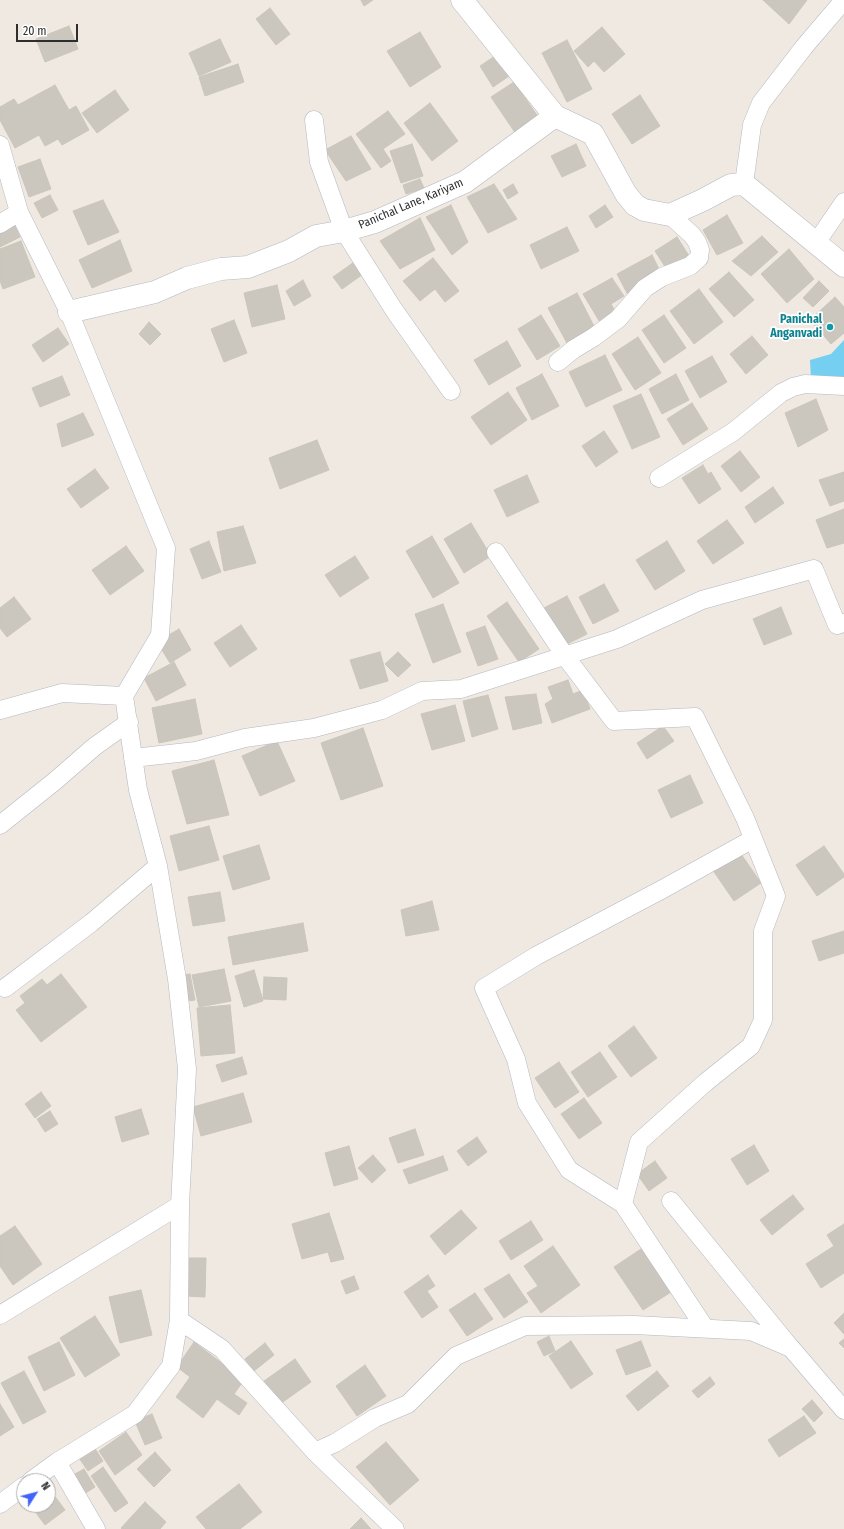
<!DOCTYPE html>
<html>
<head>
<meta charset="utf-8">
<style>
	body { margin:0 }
	#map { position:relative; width:844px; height:1529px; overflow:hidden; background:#efe9e1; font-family:"Fira Sans Condensed",sans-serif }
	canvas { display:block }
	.north { position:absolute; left:16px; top:1473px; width:40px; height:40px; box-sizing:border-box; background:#fff; border:1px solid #ababab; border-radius:50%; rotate:54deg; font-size:11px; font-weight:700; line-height:16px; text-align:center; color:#2e2e2e }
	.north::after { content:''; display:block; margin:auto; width:14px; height:18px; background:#4264fb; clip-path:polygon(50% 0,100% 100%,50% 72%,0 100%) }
	.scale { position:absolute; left:16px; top:24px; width:62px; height:18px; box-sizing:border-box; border:2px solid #2e2e2e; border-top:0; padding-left:5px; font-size:12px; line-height:14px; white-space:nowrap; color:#2e2e2e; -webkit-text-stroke:3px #fff; paint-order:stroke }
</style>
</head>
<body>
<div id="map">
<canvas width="844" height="1529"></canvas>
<div class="north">N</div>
<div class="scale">20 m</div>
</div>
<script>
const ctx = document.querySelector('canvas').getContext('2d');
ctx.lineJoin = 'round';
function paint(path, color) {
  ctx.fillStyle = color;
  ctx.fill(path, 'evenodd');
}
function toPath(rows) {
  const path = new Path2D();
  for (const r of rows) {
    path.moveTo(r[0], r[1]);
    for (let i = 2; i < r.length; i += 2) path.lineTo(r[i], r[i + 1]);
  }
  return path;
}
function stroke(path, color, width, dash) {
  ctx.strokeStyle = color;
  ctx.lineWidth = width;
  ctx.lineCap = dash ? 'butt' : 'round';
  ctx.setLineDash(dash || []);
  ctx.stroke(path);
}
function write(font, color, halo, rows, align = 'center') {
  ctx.font = font + ' "Fira Sans Condensed",sans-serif';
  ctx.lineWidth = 3.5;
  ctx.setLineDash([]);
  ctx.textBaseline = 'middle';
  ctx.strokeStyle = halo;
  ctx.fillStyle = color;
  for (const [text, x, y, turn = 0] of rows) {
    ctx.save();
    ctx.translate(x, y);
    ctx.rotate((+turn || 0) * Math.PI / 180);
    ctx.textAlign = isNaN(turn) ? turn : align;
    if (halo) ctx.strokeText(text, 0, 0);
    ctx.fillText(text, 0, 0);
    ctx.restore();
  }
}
paint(toPath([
	[844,340,844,385,811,379,810,360,831,354]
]), '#75cff0');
const building = toPath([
	[361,0,373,0,364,6,361,0],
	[763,0,807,0,789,24,763,0],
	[270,8,290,34,276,45,256,19,270,8],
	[69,26,78,49,45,62,36,39,69,26],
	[602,27,625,54,604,72,594,61,588,67,574,51,602,27],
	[420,32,441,67,410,87,387,51,420,32],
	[220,39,231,62,199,76,189,53,220,39],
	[567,40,592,89,567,102,542,53,567,40],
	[498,54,512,74,493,87,480,66,498,54],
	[238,64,244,82,205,96,199,77,238,64],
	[514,82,539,118,516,134,491,97,514,82],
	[55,85,69,110,76,106,89,130,62,145,58,139,45,146,39,135,15,148,0,120,0,107,14,99,18,105,55,85],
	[115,90,129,110,97,133,82,113,115,90],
	[640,95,660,126,632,144,612,114,640,95],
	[430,103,458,141,432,161,404,123,430,103],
	[388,111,405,134,383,149,391,161,381,168,356,134,388,111],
	[351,136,371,169,346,181,325,150,351,136],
	[412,144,423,176,401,183,390,151,412,144],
	[576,144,586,166,562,177,551,156,576,144],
	[40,159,51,189,29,197,18,167,40,159],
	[420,179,424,188,406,194,403,185,420,179],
	[494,184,517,219,488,233,467,197,494,184],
	[513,184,518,193,508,199,503,190,513,184],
	[50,195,58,210,42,218,34,203,50,195],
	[103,200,119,232,88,245,73,211,103,200],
	[451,205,468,242,452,255,426,217,451,205],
	[605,205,613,217,596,228,589,216,605,205],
	[727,215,743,243,717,255,703,230,727,215],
	[420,218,435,250,400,269,380,241,420,218],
	[15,226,20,237,0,247,0,233,15,226],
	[567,227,579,251,541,269,530,245,567,227],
	[762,236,778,252,751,276,732,261,762,236],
	[677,237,691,259,669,273,655,251,677,237],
	[120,240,132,271,92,288,79,260,120,240],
	[21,241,35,277,3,289,0,281,0,249,21,241],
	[789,249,814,279,787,303,761,274,789,249],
	[652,255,663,277,628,295,617,274,652,255],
	[433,258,459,291,445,302,435,289,420,301,403,281,433,258],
	[357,260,366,272,342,289,333,277,357,260],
	[729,272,754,300,734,317,709,289,729,272],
	[612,278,624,296,611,304,617,314,601,324,583,294,612,278],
	[303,280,311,296,294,306,286,291,303,280],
	[819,281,829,291,813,307,803,298,819,281],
	[277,285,285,319,252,327,244,293,277,285],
	[699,289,723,322,694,344,670,311,699,289],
	[577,293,596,330,568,345,548,308,577,293],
	[835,297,844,307,844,333,831,344,810,320,835,297],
	[541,315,560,346,537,360,518,329,541,315],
	[664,315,686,348,664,363,642,330,664,315],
	[234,320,247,353,224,362,211,329,234,320],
	[149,322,161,334,150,345,139,334,149,322],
	[58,328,69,344,43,362,32,345,58,328],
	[752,336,768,355,746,374,730,354,752,336],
	[638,337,661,373,635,390,612,354,638,337],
	[507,341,521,366,489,385,474,360,507,341],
	[605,355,622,390,586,407,569,372,605,355],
	[712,356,727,382,700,398,685,371,712,356],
	[542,374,559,406,532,420,516,388,542,374],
	[676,374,689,400,662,414,649,389,676,374],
	[62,376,70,395,40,407,32,388,62,376],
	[508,392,527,420,491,445,471,417,508,392],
	[641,394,660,437,632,449,613,406,641,394],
	[816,399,828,430,798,447,785,413,816,399],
	[692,403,708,429,683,445,667,419,692,403],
	[83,413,94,435,62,447,57,424,83,413],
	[604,431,618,452,596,467,582,446,604,431],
	[317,440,329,470,280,489,269,458,317,440],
	[740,451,760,477,741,492,721,466,740,451],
	[703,465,708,474,711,472,721,489,699,504,682,478,703,465],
	[95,469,109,488,81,508,67,489,95,469],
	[844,472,844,501,830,506,819,480,844,472],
	[527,475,539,502,507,517,494,490,527,475],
	[773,487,784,503,755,523,745,507,773,487],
	[844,509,844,543,827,548,816,520,844,509],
	[727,520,744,543,713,564,697,541,727,520],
	[471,523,491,556,464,573,444,539,471,523],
	[243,526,256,563,224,571,217,532,243,526],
	[432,536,459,583,433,598,406,551,432,536],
	[209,541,221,572,202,579,190,549,209,541],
	[667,541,685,571,655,590,636,560,667,541],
	[126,546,144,571,110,595,92,570,126,546],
	[355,556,369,578,340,597,325,575,355,556],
	[604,584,619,611,593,624,579,597,604,584],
	[567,596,587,634,561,647,542,609,567,596],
	[14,597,31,619,7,637,0,628,0,608,14,597],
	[507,602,539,649,519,662,487,616,507,602],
	[443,604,461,652,433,663,415,614,443,604],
	[781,607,792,634,764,645,753,619,781,607],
	[241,625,257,649,230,667,214,643,241,625],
	[485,626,498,659,478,666,466,633,485,626],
	[179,629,191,650,170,663,157,642,179,629],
	[380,652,388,681,360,689,350,660,380,652],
	[398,652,411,665,398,677,385,664,398,652],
	[174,662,186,685,156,701,144,678,174,662],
	[568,680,573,694,583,690,590,709,552,723,545,704,553,699,548,687,568,680],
	[536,694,542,723,513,730,505,697,536,694],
	[488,695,498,729,472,737,463,701,488,695],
	[195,699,202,734,159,743,152,708,195,699],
	[455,705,465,741,432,750,421,714,455,705],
	[663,726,674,741,647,759,637,743,663,726],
	[363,728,383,786,341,800,321,743,363,728],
	[277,741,295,781,260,796,242,756,277,741],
	[214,760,229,815,187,824,172,771,214,760],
	[690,775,703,803,671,818,658,790,690,775],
	[209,826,219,860,179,871,170,836,209,826],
	[259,845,270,879,233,890,223,856,259,845],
	[824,846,844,874,844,877,817,896,796,865,824,846],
	[739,851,761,883,734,901,712,869,739,851],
	[220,892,225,921,193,926,188,897,220,892],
	[432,901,439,930,406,936,401,910,432,901],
	[303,923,308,951,233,965,228,937,303,923],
	[844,931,844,953,819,961,812,941,844,931],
	[224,969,231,1001,199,1007,192,975,224,969],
	[254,970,263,1001,244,1007,235,976,254,970],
	[61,974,87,1007,41,1042,16,1010,25,1003,20,996,42,979,47,985,61,974],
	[190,974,195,1000,182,1002,177,976,190,974],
	[264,977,287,978,286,1000,263,999,264,977],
	[230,1005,235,1053,201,1056,197,1008,230,1005],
	[634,1026,657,1058,631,1077,608,1046,634,1026],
	[600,1052,617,1077,588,1097,571,1072,600,1052],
	[242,1057,247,1074,222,1082,216,1065,242,1057],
	[559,1062,579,1092,555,1108,535,1078,559,1062],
	[41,1092,51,1106,35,1118,25,1104,41,1092],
	[243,1093,252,1122,201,1136,193,1107,243,1093],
	[584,1098,602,1123,579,1139,561,1114,584,1098],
	[141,1109,149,1134,122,1142,115,1117,141,1109],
	[50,1111,58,1124,45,1132,37,1119,50,1111],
	[415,1129,424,1155,398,1163,389,1138,415,1129],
	[477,1137,487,1152,468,1166,457,1151,477,1137],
	[754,1145,769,1171,747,1185,731,1159,754,1145],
	[349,1146,358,1179,334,1186,325,1153,349,1146],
	[373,1155,386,1170,372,1183,358,1168,373,1155],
	[443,1156,448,1170,409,1184,403,1170,443,1156],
	[655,1161,667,1178,649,1191,637,1174,655,1161],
	[793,1195,804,1209,772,1235,760,1220,793,1195],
	[461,1210,477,1228,445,1255,430,1236,461,1210],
	[329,1213,344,1259,331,1262,328,1252,302,1259,292,1224,329,1213],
	[531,1221,543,1240,511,1260,499,1241,531,1221],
	[844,1224,844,1273,821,1288,806,1264,834,1246,827,1235,844,1224],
	[15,1226,42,1264,13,1285,0,1266,0,1236,15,1226],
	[553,1246,580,1285,541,1313,527,1293,538,1286,524,1266,553,1246],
	[641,1249,671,1292,643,1310,614,1267,641,1249],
	[187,1258,206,1258,205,1297,186,1296,187,1258],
	[509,1274,528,1302,504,1318,484,1289,509,1274],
	[428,1275,435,1286,427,1291,438,1307,422,1318,404,1292,428,1275],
	[354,1276,359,1289,346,1294,341,1281,354,1276],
	[141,1290,152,1335,120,1343,109,1297,141,1290],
	[475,1293,493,1319,467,1336,449,1310,475,1293],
	[844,1313,844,1334,834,1323,844,1313],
	[95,1316,120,1355,85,1377,60,1338,95,1316],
	[549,1336,555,1351,544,1356,537,1342,549,1336],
	[844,1339,844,1348,839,1343,844,1339],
	[571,1341,593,1374,571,1389,549,1356,571,1341],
	[641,1341,651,1366,626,1375,616,1350,641,1341],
	[59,1342,75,1375,44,1391,28,1357,59,1342],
	[194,1342,244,1380,234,1394,247,1403,239,1415,217,1399,203,1418,176,1397,190,1377,177,1367,194,1342],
	[265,1343,274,1355,254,1371,245,1359,265,1343],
	[295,1359,311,1382,280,1404,264,1381,295,1359],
	[365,1365,386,1396,357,1416,336,1386,365,1365],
	[24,1371,46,1412,23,1424,1,1383,24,1371],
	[657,1371,669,1386,638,1411,626,1396,657,1371],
	[710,1377,715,1384,698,1398,692,1391,710,1377],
	[812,1400,823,1413,814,1422,802,1409,812,1400],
	[0,1404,14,1427,0,1436,0,1404],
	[152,1414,162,1438,145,1445,135,1421,152,1414],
	[804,1416,816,1433,779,1457,768,1440,804,1416],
	[126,1432,142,1455,115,1475,99,1451,126,1432],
	[386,1442,419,1480,390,1505,356,1467,386,1442],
	[94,1447,103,1461,88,1471,79,1458,94,1447],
	[155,1452,171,1470,154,1487,137,1469,155,1452],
	[103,1467,128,1503,115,1512,91,1476,103,1467],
	[84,1469,95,1487,84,1494,73,1475,84,1469],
	[239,1484,262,1512,240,1529,206,1529,196,1517,239,1484],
	[51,1491,65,1510,45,1525,31,1506,48,1505,48,1494,51,1491],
	[145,1502,166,1522,160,1529,122,1529,121,1528,145,1502],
	[361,1518,371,1529,350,1529,361,1518]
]);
paint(building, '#cbc7bf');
stroke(building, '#cbc5ba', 1);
const street = toPath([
	[314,120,319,162,344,231,394,310,451,391],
	[0,145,19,212,69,312,166,548,160,635,124,696,138,790,158,866,177,979,187,1069,180,1205,179,1320,171,1366,135,1414,57,1462,31,1481],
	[744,184,752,125,761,103,804,47,844,0],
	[0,224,19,212],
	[816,243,844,202],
	[558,362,574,349,594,337,618,319,645,288,662,277,690,266,699,258,700,250,697,242,692,235,670,215],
	[659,478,733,432,781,393,793,387,805,384,844,386],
	[496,552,565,656,614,721,695,717,745,818,776,896,763,931,763,1020,751,1046,706,1082,639,1142,623,1204,705,1328],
	[0,710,62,693,124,696],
	[133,758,196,751,245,738,314,728,382,710,422,691,461,689,617,639,702,600,814,569,837,625,844,623],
	[0,825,55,781,94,747,129,722],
	[5,988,91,923,158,866],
	[671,1201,789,1346],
	[623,1204,569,1170,527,1103,516,1059,484,988,536,956,661,890,753,839],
	[0,1315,180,1205],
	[179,1320,222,1349,315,1452,395,1529],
	[315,1452,335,1443,375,1418,408,1404,456,1356,525,1326,634,1325,751,1331,791,1348,844,1410],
	[57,1462,96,1529],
	[0,1504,24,1486]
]);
const secondary = toPath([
	[462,0,555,116,593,134,626,194,635,205,644,210,670,215,703,200,731,185,744,184,844,266],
	[69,312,155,292,187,278,221,269,248,267,289,251,316,236,344,231,375,222,465,182,555,116]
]);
stroke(street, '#b4b7c1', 19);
stroke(secondary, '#b4b7c1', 23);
stroke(street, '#fff', 18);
stroke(secondary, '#fff', 22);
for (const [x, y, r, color] of [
	[830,327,4,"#0f9aa8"]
]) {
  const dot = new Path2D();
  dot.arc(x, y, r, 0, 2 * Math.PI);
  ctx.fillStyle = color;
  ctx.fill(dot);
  stroke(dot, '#fff', 1.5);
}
write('12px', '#2e2e2e', '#fff', [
	["Panichal Lane, Kariyam",411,204,-23]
]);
write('bold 12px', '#0d838f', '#fff', [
	["Panichal",822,320],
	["Anganvadi",822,334]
], 'right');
</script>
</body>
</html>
